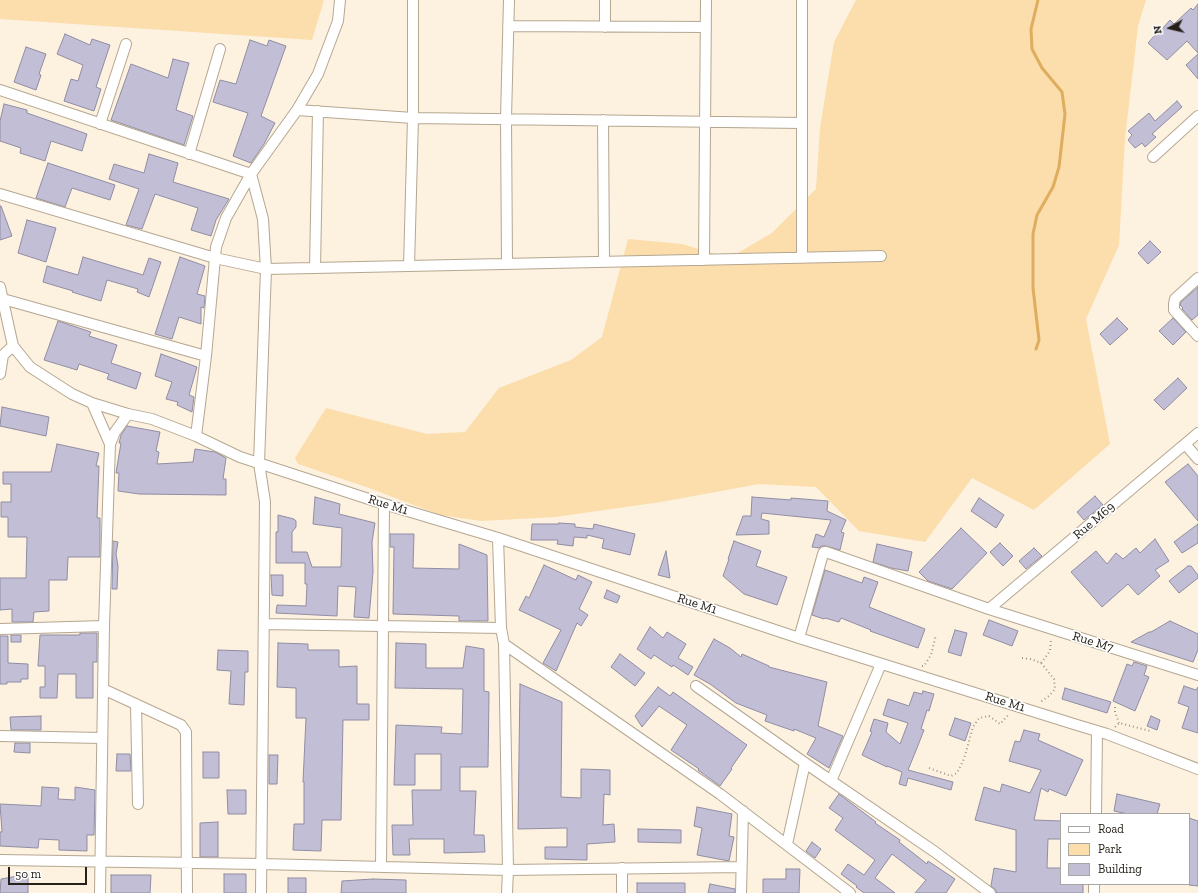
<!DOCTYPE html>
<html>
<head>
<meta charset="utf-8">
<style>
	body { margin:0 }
	#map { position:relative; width:1198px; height:893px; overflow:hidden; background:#fdf1df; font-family:"Zilla Slab",serif }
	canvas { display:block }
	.legend { position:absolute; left:1060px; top:813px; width:130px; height:72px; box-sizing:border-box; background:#fff; border:1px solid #a8a6a3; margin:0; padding:5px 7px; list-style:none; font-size:12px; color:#252018 }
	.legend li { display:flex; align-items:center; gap:8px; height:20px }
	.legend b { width:20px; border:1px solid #a8a6a3 }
	.north { position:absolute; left:1150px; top:8px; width:40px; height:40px; -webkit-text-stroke:3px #fff; paint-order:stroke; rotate:262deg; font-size:11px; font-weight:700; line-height:16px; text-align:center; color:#252018 }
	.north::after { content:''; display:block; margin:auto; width:14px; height:18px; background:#252018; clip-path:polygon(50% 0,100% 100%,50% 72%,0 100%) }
	.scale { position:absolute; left:8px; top:867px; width:79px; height:18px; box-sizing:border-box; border:2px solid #252018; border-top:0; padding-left:5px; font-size:12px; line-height:14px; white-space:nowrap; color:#252018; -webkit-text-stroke:3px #fff; paint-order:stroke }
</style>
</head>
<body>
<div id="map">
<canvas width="1198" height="893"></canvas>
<ul class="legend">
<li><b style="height:5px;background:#fff"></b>Road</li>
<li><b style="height:11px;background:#fcddac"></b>Park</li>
<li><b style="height:11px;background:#c1bed6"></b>Building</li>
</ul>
<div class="north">N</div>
<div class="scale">50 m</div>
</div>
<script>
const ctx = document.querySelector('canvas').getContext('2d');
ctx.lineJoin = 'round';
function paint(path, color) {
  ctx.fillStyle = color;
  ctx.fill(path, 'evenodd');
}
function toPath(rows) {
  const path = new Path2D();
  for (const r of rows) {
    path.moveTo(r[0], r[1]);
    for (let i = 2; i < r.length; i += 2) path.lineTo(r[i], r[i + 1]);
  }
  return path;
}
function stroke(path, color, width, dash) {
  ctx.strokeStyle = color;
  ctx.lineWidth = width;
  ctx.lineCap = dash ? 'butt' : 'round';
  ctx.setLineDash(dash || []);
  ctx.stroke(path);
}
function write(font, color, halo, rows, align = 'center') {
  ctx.font = font + ' "Zilla Slab",serif';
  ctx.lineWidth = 3.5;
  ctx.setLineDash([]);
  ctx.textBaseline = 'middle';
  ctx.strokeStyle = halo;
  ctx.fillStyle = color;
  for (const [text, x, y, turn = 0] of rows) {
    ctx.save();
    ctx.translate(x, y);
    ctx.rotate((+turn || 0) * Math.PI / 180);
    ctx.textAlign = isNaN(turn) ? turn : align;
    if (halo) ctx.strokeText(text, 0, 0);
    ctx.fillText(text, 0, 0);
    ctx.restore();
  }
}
paint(toPath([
	[0,0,324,0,312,40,0,19],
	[856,0,1146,0,1138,26,1125,139,1119,245,1086,319,1110,444,1034,510,972,478,925,542,859,531,816,487,759,484,661,502,555,517,481,521,440,515,369,488,298,464,295,458,326,408,427,434,465,432,499,388,571,360,602,337,628,239,682,244,729,258,772,233,816,189,820,128,834,42]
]), '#fcddac');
stroke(toPath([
	[1036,349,1039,340,1033,288,1033,234,1037,215,1053,187,1059,167,1065,114,1062,92,1042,68,1032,49,1031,29,1038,0]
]), '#dead5e', 3);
const building = toPath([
	[1198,4,1198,53,1187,41,1167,60,1148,43,1155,35,1156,36,1170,20,1174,24,1191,8,1193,10,1198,4],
	[65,34,90,45,92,39,110,45,96,87,101,89,94,111,64,101,71,79,78,81,83,65,57,54,65,34],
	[250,40,267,46,269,40,286,46,261,116,275,123,264,144,251,163,233,156,248,113,213,102,220,80,236,84,250,40],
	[26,47,46,54,39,74,41,75,36,90,14,82,26,47],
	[1198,54,1198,79,1186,65,1198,54],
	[173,59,189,63,176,110,193,116,184,145,111,120,131,64,168,78,173,59],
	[1177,101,1182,107,1152,134,1156,137,1145,147,1142,143,1135,148,1128,140,1132,135,1128,131,1149,113,1155,121,1177,101],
	[4,104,27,110,27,113,87,134,82,151,51,141,45,161,20,153,21,148,0,141,0,121,4,104],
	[149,154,178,163,173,182,229,199,216,220,211,236,191,230,198,208,155,194,142,229,126,225,139,189,109,179,114,164,144,173,149,154],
	[48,163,115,185,110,200,72,188,65,207,36,198,48,163],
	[0,206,1,206,12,236,0,240,0,206],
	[27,220,56,228,46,262,18,253,27,220],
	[1150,241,1161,252,1148,264,1138,253,1150,241],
	[83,257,143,275,149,258,161,262,149,297,137,292,138,289,107,280,101,301,72,292,73,291,43,282,47,266,78,275,83,257],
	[180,257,205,266,197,294,205,296,204,308,201,307,201,324,179,317,172,339,155,334,180,257],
	[1198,287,1198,315,1192,320,1182,309,1183,308,1180,305,1181,302,1198,287],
	[1117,318,1128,329,1110,345,1100,334,1117,318],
	[1173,318,1186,332,1173,345,1159,331,1173,318],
	[58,321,91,332,89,336,117,345,111,363,141,373,136,389,107,379,109,374,79,364,77,370,44,360,58,321],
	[161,354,197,367,189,395,194,397,192,412,177,405,178,402,166,399,172,382,155,376,161,354],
	[1178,378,1187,388,1164,410,1154,400,1178,378],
	[2,407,49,417,46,436,0,426,2,407],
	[127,426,160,432,156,451,159,452,157,464,193,462,195,449,215,452,226,458,223,479,226,479,226,495,139,494,118,491,119,473,116,473,121,443,119,443,121,435,127,426],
	[57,444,99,453,96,466,99,466,97,518,100,518,100,557,68,557,67,580,49,580,49,611,34,612,33,622,12,622,12,609,0,610,0,578,26,578,27,537,8,537,8,517,1,517,1,502,11,502,11,484,3,484,3,472,51,472,57,444],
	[1188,464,1198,476,1198,521,1165,482,1188,464],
	[1095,496,1103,505,1084,520,1077,512,1095,496],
	[315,497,340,504,339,514,375,523,372,542,373,572,369,618,354,617,356,587,338,586,337,616,276,613,277,605,306,606,307,584,305,584,305,563,276,563,276,532,278,532,278,515,294,519,296,521,296,527,292,532,292,552,307,552,312,567,341,567,342,528,313,524,315,497],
	[752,497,791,500,791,498,828,501,827,511,846,520,841,532,844,533,840,550,826,546,821,546,819,548,812,547,816,534,824,537,831,520,762,513,761,519,769,521,769,534,736,535,743,516,751,516,752,497],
	[979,498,1004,515,996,528,971,511,979,498],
	[559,523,575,524,575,527,593,529,594,524,635,534,630,555,602,548,604,539,587,535,587,538,574,537,573,546,557,544,558,540,531,540,532,524,559,524,559,523],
	[1198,524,1198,543,1182,553,1174,542,1198,524],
	[961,528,987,553,952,589,928,581,919,572,961,528],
	[390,534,414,534,413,568,459,569,459,544,487,555,488,621,459,621,459,616,393,614,394,547,390,547,390,534],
	[1155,539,1169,561,1155,570,1160,576,1138,595,1128,584,1102,607,1071,572,1096,551,1107,564,1116,553,1123,559,1136,548,1140,553,1155,539],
	[113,541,118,542,116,554,118,566,117,589,112,589,113,541],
	[734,541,761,551,756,566,787,577,777,605,744,594,723,576,729,559,728,559,734,541],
	[1000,543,1013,556,1003,566,990,552,1000,543],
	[877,544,912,552,908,571,891,568,873,562,877,544],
	[1034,548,1042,556,1026,569,1019,561,1034,548],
	[666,551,670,578,658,575,666,551],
	[544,565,576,580,578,575,592,582,579,609,588,615,581,626,577,623,556,671,543,663,561,630,519,610,526,596,529,598,544,565],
	[1188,566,1191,566,1198,575,1198,578,1179,593,1169,581,1188,566],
	[825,570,862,583,864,577,878,582,869,607,925,629,918,648,870,631,871,630,841,618,839,622,825,618,824,619,812,615,825,570],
	[271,575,283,575,283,596,272,595,271,575],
	[607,590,620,596,617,603,604,598,607,590],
	[989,620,1018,631,1012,646,983,635,989,620],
	[1170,621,1198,634,1198,650,1193,662,1131,642,1149,632,1151,632,1170,621],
	[650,627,663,638,667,632,686,644,678,658,693,667,688,675,673,665,672,667,654,655,651,659,637,649,650,627],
	[955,630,967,633,961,656,948,652,955,630],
	[80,633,97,633,97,662,93,662,93,698,76,698,76,674,58,674,57,698,40,698,40,687,45,687,45,666,38,666,40,635,80,635,80,633],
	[11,635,21,635,21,642,11,642,11,635],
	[0,636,8,636,8,663,28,664,28,679,21,679,21,682,7,682,7,684,0,684,0,636],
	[714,639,730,648,741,657,742,654,769,666,769,667,827,682,818,726,843,736,829,768,807,754,816,738,794,729,794,731,765,721,767,715,736,703,710,684,694,675,714,639],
	[278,643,308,644,308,650,339,650,339,667,357,666,357,704,369,704,369,720,343,720,341,820,322,820,321,851,293,850,294,824,304,824,304,782,303,782,306,718,296,718,296,688,277,687,278,643],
	[396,643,426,644,426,668,463,668,466,646,484,649,484,691,489,692,488,767,460,767,460,791,476,791,474,835,484,835,485,852,444,853,444,839,409,839,410,855,393,855,392,825,413,825,412,790,441,790,441,754,415,754,415,785,394,785,396,725,442,727,441,733,462,734,463,689,395,688,396,643],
	[218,650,248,651,248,672,245,672,244,705,229,704,231,671,217,670,218,650],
	[620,654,645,673,635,686,611,667,620,654],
	[1134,662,1147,666,1144,675,1149,677,1135,711,1113,701,1127,664,1132,666,1134,662],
	[520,684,562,702,561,797,581,798,581,769,610,770,610,795,604,794,603,825,614,824,615,842,587,844,587,860,545,859,545,847,567,847,567,828,518,829,520,684],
	[1184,686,1196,690,1198,687,1198,733,1182,728,1189,707,1178,703,1184,686],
	[658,687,670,696,673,692,747,745,731,768,732,769,720,786,698,770,699,769,671,750,687,725,659,706,642,727,635,716,658,687],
	[1065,688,1111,702,1107,713,1062,699,1065,688],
	[923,691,934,694,929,711,927,710,921,729,924,730,917,748,908,770,953,782,951,790,908,778,906,786,899,784,902,772,887,766,887,767,862,755,872,732,870,731,874,719,888,723,886,732,900,744,908,723,883,715,888,699,909,706,914,692,922,694,923,691],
	[41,716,41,730,11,730,10,717,41,716],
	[1151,716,1160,720,1157,730,1147,726,1151,716],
	[955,718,971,723,965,741,949,735,955,718],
	[1024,730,1040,734,1038,740,1083,760,1066,796,1049,789,1048,792,1041,788,1034,820,1061,821,1061,839,1048,839,1047,868,1061,868,1061,884,1083,884,1083,893,996,893,996,890,991,886,994,868,1016,872,1016,830,975,820,984,787,1000,792,1002,784,1030,793,1041,770,1009,761,1015,741,1020,742,1024,730],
	[15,743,30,743,30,753,14,752,15,743],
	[203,752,219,752,219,778,203,778,203,752],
	[117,754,130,754,131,771,116,771,117,754],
	[269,755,278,755,277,784,269,784,269,755],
	[42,787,59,788,58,799,75,800,75,787,95,790,94,835,87,835,87,851,59,850,59,840,39,839,38,848,0,846,0,832,2,832,0,804,41,806,42,787],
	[227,790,246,790,246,814,228,814,227,790],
	[839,794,876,822,875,823,900,840,899,842,927,864,928,861,955,879,946,893,915,893,926,880,892,854,875,878,895,893,864,893,856,887,857,886,841,874,848,864,864,875,875,860,835,830,843,818,829,808,839,794],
	[1117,794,1160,804,1157,814,1128,814,1114,811,1117,794],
	[697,807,732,814,729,836,734,837,729,861,697,855,702,828,694,826,697,807],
	[1189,818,1198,821,1198,886,1189,885,1189,818],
	[218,822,218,857,200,857,200,823,218,822],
	[638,829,681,830,681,843,638,842,638,829],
	[812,842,821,849,815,858,806,851,812,842],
	[786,869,800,869,799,893,763,893,763,879,786,879,786,869],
	[18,873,28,875,28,893,0,893,1,879,18,876,18,873],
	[224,874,246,874,246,893,224,893,224,874],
	[111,875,151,875,150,893,111,893,111,875],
	[288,878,306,878,306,893,288,893,288,878],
	[373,879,406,880,406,893,341,893,342,881,373,879],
	[637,883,685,883,685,893,637,893,637,883],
	[710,884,735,889,735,893,708,893,710,884]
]);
paint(building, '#c1bed6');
stroke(building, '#908da4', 1);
const minor = toPath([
	[605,0,605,27],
	[802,0,802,258],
	[508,26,706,27],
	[0,90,251,174,263,219,266,269,259,463,265,502,261,893],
	[297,110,413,118,802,123],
	[603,120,604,262],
	[100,124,126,44],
	[189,154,220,49],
	[1153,157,1198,116],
	[0,194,215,258,266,269,881,256],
	[704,260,706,0],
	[507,264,506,118,509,0],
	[409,266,413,118,413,0],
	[315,268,318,111],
	[1198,278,1175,299,1174,304,1174,310,1198,336],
	[0,287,13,346,30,367,72,394,92,403,128,414],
	[3,299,206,356],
	[0,374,3,355,13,346],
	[92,403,110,444],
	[196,436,206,356,216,247,226,218,251,174,297,110,318,74,338,21,340,0],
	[1185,444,1198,459],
	[498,538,501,628,504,644,508,870,507,893],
	[989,609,1198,433],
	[264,624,501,628],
	[0,629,104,626],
	[799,638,823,554,824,552,826,552,989,609,1198,675],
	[504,644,720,794,850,893],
	[696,686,805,763,935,852,990,893],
	[103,689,181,725,186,732,187,893],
	[136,704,138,804],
	[0,736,102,738],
	[831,781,881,664],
	[1096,814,1097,731],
	[787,844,805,763],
	[0,860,261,864,508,870,741,867],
	[381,867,384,504],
	[100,893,104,626,110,444,115,432,128,414,152,419,196,436,240,457,384,504,498,538,799,638,1077,725,1107,734,1198,769],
	[622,893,622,868],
	[741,893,743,811],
	[1094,893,1094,884]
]);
stroke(minor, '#b5a791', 12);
stroke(toPath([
	[1022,658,1031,659,1041,663,1054,679,1055,689,1049,696,1039,703],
	[1041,663,1050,651,1051,639],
	[922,666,924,666,931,655,936,635],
	[1115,707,1115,712,1119,723],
	[1115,727,1119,723,1150,731],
	[929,768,951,776,957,773,964,759,973,727,979,718,989,716,1000,724,1009,714]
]), '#a09789', 2, [1, 3]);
stroke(minor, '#fff', 10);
write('13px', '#252018', '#fff', [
	["Rue M1",388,505,17],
	["Rue M69",1094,521,-40],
	["Rue M1",697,604,18],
	["Rue M7",1093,642,17],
	["Rue M1",1005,702,17]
]);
</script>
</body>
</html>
